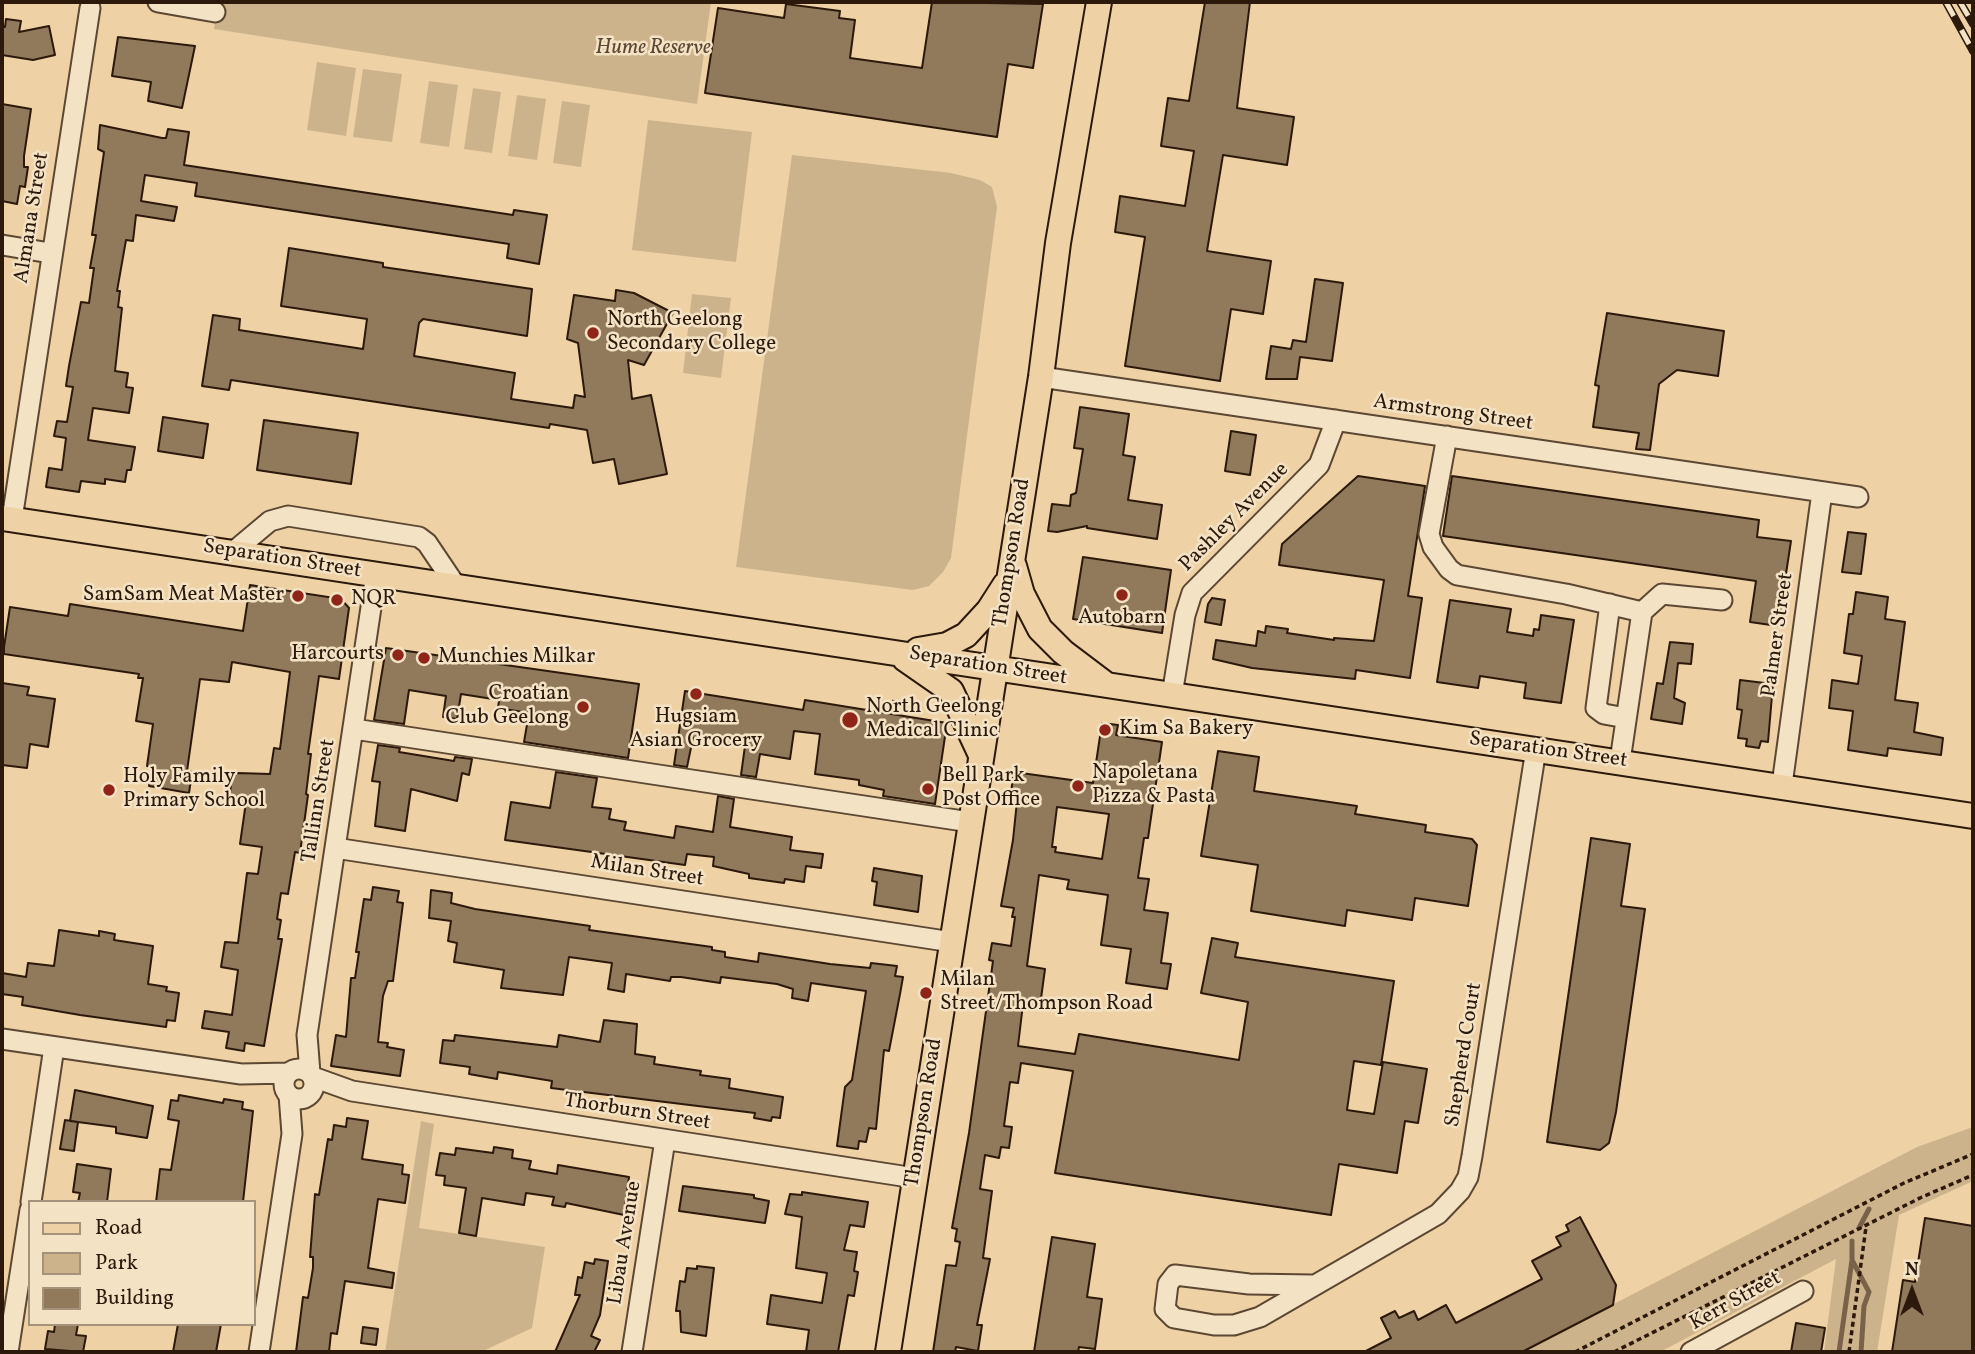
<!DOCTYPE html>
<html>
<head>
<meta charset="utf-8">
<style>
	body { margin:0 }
	#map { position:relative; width:1975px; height:1354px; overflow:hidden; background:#eed2a6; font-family:Vollkorn,serif }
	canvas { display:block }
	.frame { position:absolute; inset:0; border:4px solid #2c190c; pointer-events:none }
	.legend { position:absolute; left:28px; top:1200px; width:228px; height:126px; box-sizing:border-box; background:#f4e2c5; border:2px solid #a4927b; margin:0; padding:9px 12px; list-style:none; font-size:21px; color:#2c190c }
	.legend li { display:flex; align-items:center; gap:14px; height:35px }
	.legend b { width:35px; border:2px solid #a4927b }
	.north { position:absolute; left:1877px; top:1256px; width:70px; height:70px; -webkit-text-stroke:5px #f4e2c5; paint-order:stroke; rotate:0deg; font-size:19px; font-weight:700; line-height:28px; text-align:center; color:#2c190c }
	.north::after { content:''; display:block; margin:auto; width:24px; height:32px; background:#2c190c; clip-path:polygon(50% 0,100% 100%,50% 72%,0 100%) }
</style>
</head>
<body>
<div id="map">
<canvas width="1975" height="1354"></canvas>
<div class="frame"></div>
<ul class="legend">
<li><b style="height:9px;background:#eed2a6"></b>Road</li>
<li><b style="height:19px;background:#cdb38c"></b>Park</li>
<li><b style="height:19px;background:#91795c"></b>Building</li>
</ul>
<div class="north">N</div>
</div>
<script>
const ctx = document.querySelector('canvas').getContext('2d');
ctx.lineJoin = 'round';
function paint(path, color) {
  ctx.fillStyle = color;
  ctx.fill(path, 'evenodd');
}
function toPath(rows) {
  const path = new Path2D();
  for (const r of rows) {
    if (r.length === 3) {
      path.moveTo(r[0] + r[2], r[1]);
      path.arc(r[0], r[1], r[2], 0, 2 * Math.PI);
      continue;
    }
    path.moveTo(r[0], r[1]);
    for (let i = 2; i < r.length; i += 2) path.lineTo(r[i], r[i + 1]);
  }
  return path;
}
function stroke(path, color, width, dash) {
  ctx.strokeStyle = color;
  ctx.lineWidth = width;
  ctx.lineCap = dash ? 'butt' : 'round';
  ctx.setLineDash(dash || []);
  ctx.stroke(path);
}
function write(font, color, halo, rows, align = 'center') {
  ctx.font = font + ' Vollkorn,serif';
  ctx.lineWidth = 5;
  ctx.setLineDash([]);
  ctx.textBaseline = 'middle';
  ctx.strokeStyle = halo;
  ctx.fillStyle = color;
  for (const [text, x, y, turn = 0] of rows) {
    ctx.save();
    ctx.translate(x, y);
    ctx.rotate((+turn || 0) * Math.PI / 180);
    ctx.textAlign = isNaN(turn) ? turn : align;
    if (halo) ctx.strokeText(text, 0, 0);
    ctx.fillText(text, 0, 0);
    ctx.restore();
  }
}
paint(toPath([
	[218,2,711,2,697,104,214,29],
	[317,62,356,68,346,136,307,130],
	[363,69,402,74,392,142,353,137],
	[429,81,458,85,449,147,420,143],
	[473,88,501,92,492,153,464,149],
	[517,95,546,99,537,160,508,156],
	[562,101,590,105,581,167,553,163],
	[648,120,752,132,736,262,632,250],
	[792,155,951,173,980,180,992,187,997,207,951,558,943,572,929,586,913,590,736,567],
	[692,294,731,298,721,378,683,373],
	[421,1121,434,1124,419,1228,545,1247,532,1328,481,1352,385,1352],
	[1973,1127,1973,1181,1899,1215,1877,1352,1824,1352,1836,1259,1660,1352,1521,1352,1917,1147]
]), '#cdb38c');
stroke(toPath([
	[1859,1228,1869,1209],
	[1852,1241,1852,1260,1869,1292,1864,1306,1861,1352],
	[1839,1352,1852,1260]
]), '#796249', 5);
const building = toPath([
	[932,2,1043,4,1033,68,1008,64,997,137,705,93,718,8,784,18,786,4,840,11,839,18,855,20,850,58,922,68,932,2],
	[1205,2,1250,2,1237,108,1294,117,1287,165,1223,155,1207,251,1271,261,1263,314,1231,309,1220,381,1125,366,1145,237,1115,232,1120,196,1185,206,1194,151,1161,146,1168,98,1189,101,1205,2],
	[6,19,21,21,19,32,49,26,55,55,33,60,2,55,2,26,5,27,6,19],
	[118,37,195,46,182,108,148,101,151,82,112,76,118,37],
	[2,104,31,109,24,156,24,167,28,167,25,187,20,186,17,204,2,201,2,104],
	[100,125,162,138,166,138,168,129,189,132,184,165,513,215,514,210,547,215,539,264,507,258,509,244,195,196,197,183,145,175,141,201,177,207,174,221,136,215,133,241,126,240,117,291,120,291,118,307,122,308,115,371,128,373,126,387,133,388,129,413,93,408,88,440,135,447,131,470,127,470,125,482,105,479,105,484,81,481,79,492,46,487,49,468,62,470,66,438,54,436,57,421,67,422,73,387,66,386,69,366,81,302,89,303,94,268,90,268,96,235,92,235,104,152,98,149,100,125],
	[289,248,383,263,383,267,532,289,527,336,423,319,419,323,414,356,515,373,511,399,573,408,575,395,585,397,578,343,567,339,574,295,615,301,616,290,634,293,673,313,644,365,628,360,632,399,651,395,667,474,619,484,614,459,593,463,587,430,550,424,549,428,231,380,229,390,202,386,213,315,240,319,239,330,363,349,367,319,281,306,289,248],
	[1315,279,1343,283,1332,361,1300,357,1297,379,1266,379,1271,346,1291,349,1293,340,1306,342,1315,279],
	[1607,313,1724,331,1718,376,1677,370,1659,384,1650,450,1636,449,1639,433,1593,427,1599,386,1595,385,1607,313],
	[1080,407,1129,414,1123,455,1135,457,1128,500,1162,505,1157,539,1087,528,1087,526,1057,532,1048,531,1052,504,1070,506,1071,495,1076,493,1083,449,1074,448,1080,407],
	[163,417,208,424,203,458,158,451,163,417],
	[264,420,358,433,351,484,257,470,264,420],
	[1231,431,1256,435,1250,475,1225,471,1231,431],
	[1358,476,1425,486,1408,596,1422,598,1410,678,1356,670,1355,679,1252,668,1213,659,1216,640,1256,646,1258,631,1265,633,1266,626,1288,629,1287,633,1334,640,1334,638,1374,641,1384,580,1279,565,1282,544,1358,476],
	[1452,476,1759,520,1757,537,1791,541,1778,626,1750,622,1756,581,1443,536,1452,476],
	[1848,532,1866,534,1861,574,1842,572,1848,532],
	[1083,557,1171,570,1162,633,1073,619,1083,557],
	[250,585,341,599,349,608,339,679,319,676,308,754,311,754,306,794,308,795,300,853,295,852,288,894,281,893,277,919,281,920,278,939,282,939,264,1046,245,1043,244,1051,226,1048,229,1032,202,1028,205,1011,232,1015,238,970,221,967,225,942,238,943,247,873,258,874,262,847,240,844,246,802,229,799,232,778,237,773,270,774,274,748,280,749,290,672,232,662,229,682,200,679,187,771,192,772,189,793,149,786,152,767,147,766,153,724,136,721,143,678,138,678,139,674,4,654,4,647,10,607,68,616,70,604,243,631,250,585],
	[1856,592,1888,597,1885,619,1905,622,1895,700,1918,703,1914,732,1943,738,1941,755,1888,748,1887,756,1848,750,1853,711,1829,708,1832,680,1858,684,1862,656,1844,653,1849,614,1853,614,1856,592],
	[1212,598,1225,600,1221,625,1205,622,1208,604,1212,598],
	[1450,600,1511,609,1507,632,1533,636,1534,629,1539,630,1541,615,1574,620,1561,703,1524,698,1526,683,1480,676,1478,688,1437,682,1450,600],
	[1670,642,1693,644,1691,664,1678,663,1674,698,1685,703,1682,724,1651,719,1657,683,1663,684,1670,642],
	[386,648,639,684,628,758,524,742,529,713,498,708,499,700,461,694,457,719,443,717,446,696,409,690,404,724,374,720,386,648],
	[1740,680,1773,684,1768,742,1761,741,1759,748,1746,746,1747,739,1738,738,1742,710,1737,709,1740,680],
	[2,683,29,687,27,695,55,699,48,747,30,744,27,768,2,765,2,683],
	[685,691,803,710,805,700,947,723,935,804,883,796,884,790,859,785,859,780,815,774,820,734,794,731,790,759,760,754,756,777,741,775,745,746,719,741,693,738,687,767,674,765,685,691],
	[1102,723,1118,725,1116,735,1162,742,1148,838,1144,838,1138,878,1149,879,1144,910,1168,913,1161,963,1171,964,1167,989,1126,983,1131,949,1101,945,1108,895,1067,889,1069,880,1039,875,1027,966,1045,969,1040,1006,1023,1004,1018,1046,1075,1054,1079,1034,1239,1060,1248,1002,1201,993,1212,938,1238,943,1235,957,1394,981,1381,1065,1354,1061,1347,1110,1374,1114,1383,1062,1427,1069,1418,1123,1405,1121,1397,1173,1339,1164,1331,1215,1218,1198,1055,1173,1073,1071,1021,1063,1018,1083,1010,1082,1004,1126,1012,1127,1009,1148,1001,1147,999,1158,985,1155,980,1189,992,1191,983,1258,990,1259,977,1325,982,1325,978,1351,956,1347,955,1352,933,1352,946,1265,956,1266,960,1242,955,1241,957,1229,952,1228,969,1133,993,961,989,960,992,943,1011,946,1015,917,1012,917,1014,908,1001,906,1013,840,1017,801,1010,799,1014,772,1093,783,1102,723],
	[1057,807,1109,814,1102,859,1055,852,1056,847,1052,847,1057,807],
	[378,745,400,748,399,752,454,761,455,757,472,759,469,775,462,773,457,801,411,789,405,831,375,826,380,782,372,781,378,745],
	[1218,751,1259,757,1254,791,1357,806,1355,814,1426,825,1425,832,1472,839,1477,845,1468,906,1415,898,1412,920,1347,910,1345,926,1251,911,1258,865,1201,856,1218,751],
	[556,772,597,778,592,807,611,809,609,819,626,822,624,830,674,838,676,826,713,832,718,796,734,799,730,827,792,837,790,850,823,854,821,868,806,866,804,882,785,879,784,883,749,878,749,874,713,866,714,857,687,854,685,865,505,840,511,802,550,808,556,772],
	[1591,838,1630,844,1621,906,1645,909,1616,1112,1609,1143,1600,1150,1547,1142,1591,838],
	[874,868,922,876,918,912,874,905,877,882,872,881,874,868],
	[373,887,399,891,397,902,403,903,393,981,388,981,383,996,378,1042,388,1043,387,1047,404,1050,400,1076,331,1066,336,1035,346,1037,351,978,355,978,359,952,356,952,364,899,371,900,373,887],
	[431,890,452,893,451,903,475,909,590,926,589,930,712,947,712,950,725,952,725,957,758,962,759,953,830,964,870,968,871,963,897,966,895,976,903,977,900,994,889,1051,884,1050,876,1129,869,1128,866,1142,859,1141,858,1149,837,1146,845,1087,852,1080,866,991,811,983,808,1001,792,998,793,989,777,984,721,977,720,983,681,977,671,977,670,981,626,974,624,992,608,989,612,963,569,957,563,995,501,988,504,970,454,962,457,943,448,941,451,921,429,918,431,890],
	[59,930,99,936,99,931,115,934,114,940,153,946,148,984,167,987,166,991,179,993,175,1021,167,1020,166,1027,80,1015,22,1005,23,997,2,994,2,973,26,977,28,963,54,966,59,930],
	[604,1020,637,1024,635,1054,655,1057,654,1064,701,1071,700,1075,730,1079,729,1088,783,1097,780,1118,772,1117,771,1121,754,1118,755,1113,551,1088,552,1081,498,1072,497,1079,469,1074,470,1067,440,1063,443,1040,454,1041,455,1035,557,1047,559,1035,600,1042,604,1020],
	[75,1090,153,1106,147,1138,116,1133,116,1127,70,1121,75,1090],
	[179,1095,223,1103,224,1099,243,1102,242,1109,253,1111,243,1202,156,1202,160,1169,171,1170,179,1121,168,1119,171,1100,178,1101,179,1095],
	[347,1118,368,1121,362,1159,403,1165,402,1174,409,1175,405,1203,378,1199,368,1268,394,1273,392,1288,345,1281,337,1334,331,1333,329,1352,296,1352,303,1297,308,1298,313,1268,313,1257,310,1257,315,1194,319,1195,328,1139,332,1140,334,1125,346,1127,347,1118],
	[65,1120,78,1122,74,1151,60,1149,65,1120],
	[494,1147,513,1150,512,1158,531,1161,529,1169,557,1174,558,1165,629,1177,624,1215,566,1203,565,1207,552,1205,554,1197,526,1193,524,1205,482,1198,476,1236,459,1233,466,1188,444,1185,445,1176,436,1175,440,1153,455,1155,456,1148,493,1153,494,1147],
	[77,1164,111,1169,107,1202,78,1202,80,1193,73,1192,77,1164],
	[683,1186,754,1195,754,1198,769,1201,765,1223,679,1211,683,1186],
	[802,1192,868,1202,864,1227,850,1225,844,1250,857,1252,854,1271,858,1272,854,1296,848,1295,838,1352,806,1352,809,1330,767,1324,771,1295,822,1303,827,1273,796,1268,802,1217,785,1214,790,1194,802,1195,802,1192],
	[1580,1217,1616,1285,1613,1305,1522,1352,1364,1352,1391,1338,1381,1318,1395,1311,1399,1318,1414,1311,1418,1320,1446,1305,1456,1323,1542,1279,1532,1261,1561,1246,1556,1237,1569,1231,1566,1225,1580,1217],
	[1925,1218,1973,1226,1973,1352,1892,1352,1903,1280,1915,1282,1925,1218],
	[1052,1237,1095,1244,1087,1297,1102,1299,1095,1349,1079,1347,1078,1352,1034,1352,1052,1237],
	[595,1259,608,1261,600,1315,591,1336,600,1340,594,1352,555,1352,580,1295,575,1295,578,1277,582,1278,585,1262,594,1264,595,1259],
	[697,1266,714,1268,706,1336,681,1332,680,1311,676,1311,680,1281,685,1282,687,1268,697,1269,697,1266],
	[1796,1323,1825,1328,1821,1352,1791,1352,1796,1323],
	[55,1324,78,1324,76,1335,86,1336,83,1352,45,1349,48,1331,54,1332,55,1324],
	[178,1324,221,1324,216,1352,173,1352,178,1324],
	[363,1327,378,1329,376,1345,361,1343,363,1327]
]);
paint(building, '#91795c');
stroke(building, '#2c190c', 2);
const minor = toPath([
	[158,2,215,12],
	[2,245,50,253],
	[1041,377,1858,497],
	[1447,436,1429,534,1433,547,1449,569,1457,575,1566,594,1642,612],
	[12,519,90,8],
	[233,552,270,521,288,516,419,537,427,543,456,586],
	[1610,604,1596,708,1604,714,1626,718],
	[1172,695,1185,615,1192,593,1319,465,1336,420],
	[354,729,970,822],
	[1620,761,1642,612,1662,594,1722,600],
	[1782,785,1822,492],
	[335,848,952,942],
	[2,1039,241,1074,289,1073],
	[299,1084,15],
	[310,1073,307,1035,376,574],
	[313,1077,352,1091,915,1178],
	[31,1202,54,1047],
	[1313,1285,1249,1284,1175,1275,1168,1284,1165,1309,1174,1318,1214,1325,1234,1325,1260,1317,1438,1214,1460,1191,1468,1177,1472,1156,1536,749],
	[8,1352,30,1210],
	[259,1352,292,1134,289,1095],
	[632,1352,665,1140],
	[1691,1352,1803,1291]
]);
const major = toPath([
	[2,518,1973,816],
	[1014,566,1022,594,1040,629,1063,652,1104,683],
	[918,650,947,645,966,635,989,610,1005,585],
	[905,659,951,691,980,753],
	[888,1352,1041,377,1058,243,1099,2]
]);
stroke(minor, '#5c4732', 23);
stroke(major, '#2c190c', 28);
stroke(toPath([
	[892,713,894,700],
	[1575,1352,1904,1183,1973,1154],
	[1614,1352,1922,1197,1973,1175],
	[1849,1352,1866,1227]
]), '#2c190c', 3.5, [5, 3.5]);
stroke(minor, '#f4e2c5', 19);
stroke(major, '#eed2a6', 24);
const rail = toPath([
	[1946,2,1973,51],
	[1960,2,1973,24]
]);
stroke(rail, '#2c190c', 8);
stroke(rail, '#f4e2c5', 5, [16]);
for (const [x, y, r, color] of [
	[593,333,7,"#8f2418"],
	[1122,595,7,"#8f2418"],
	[298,596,7,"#8f2418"],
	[337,600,7,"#8f2418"],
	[398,655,7,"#8f2418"],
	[424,658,7,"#8f2418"],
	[696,694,7,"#8f2418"],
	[583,707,7,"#8f2418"],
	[850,720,9,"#8f2418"],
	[1105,730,7,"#8f2418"],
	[1078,786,7,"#8f2418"],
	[928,789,7,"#8f2418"],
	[109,790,7,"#8f2418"],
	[926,993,7,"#8f2418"]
]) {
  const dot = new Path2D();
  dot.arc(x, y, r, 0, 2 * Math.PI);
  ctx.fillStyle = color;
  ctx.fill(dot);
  stroke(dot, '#f4e2c5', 2.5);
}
write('italic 21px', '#5c4732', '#f4e2c5', [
	["Hume Reserve",653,49]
]);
write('21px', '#2c190c', '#f4e2c5', [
	["Almana Street",33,218,-81],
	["Armstrong Street",1453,414,8],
	["Pashley Avenue",1235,518,-45],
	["Thompson Road",1013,553,-81],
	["Separation Street",282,560,9],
	["Palmer Street",1779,635,-82],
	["Separation Street",988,667,9],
	["Separation Street",1548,751,8],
	["Tallinn Street",320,801,-81],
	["Milan Street",647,872,9],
	["Shepherd Court",1465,1055,-81],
	["Thorburn Street",637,1113,9],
	["Thompson Road",925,1113,-81],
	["Libau Avenue",626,1243,-81],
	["Kerr Street",1736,1302,-29]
]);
write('21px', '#2c190c', '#f4e2c5', [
	["North Geelong",607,321],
	["Secondary College",607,345],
	["SamSam Meat Master",284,596,"right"],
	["NQR",351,600],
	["Autobarn",1122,619,"center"],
	["Harcourts",384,655,"right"],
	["Munchies Milkar",438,658],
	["Croatian",569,695,"right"],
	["Club Geelong",569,719,"right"],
	["North Geelong",866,708],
	["Medical Clinic",866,732],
	["Hugsiam",696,718,"center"],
	["Asian Grocery",696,742,"center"],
	["Kim Sa Bakery",1119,730],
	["Napoletana",1092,774],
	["Pizza & Pasta",1092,798],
	["Bell Park",942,777],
	["Post Office",942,801],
	["Holy Family",123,778],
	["Primary School",123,802],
	["Milan",940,981],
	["Street/Thompson Road",940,1005]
], 'left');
</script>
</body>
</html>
